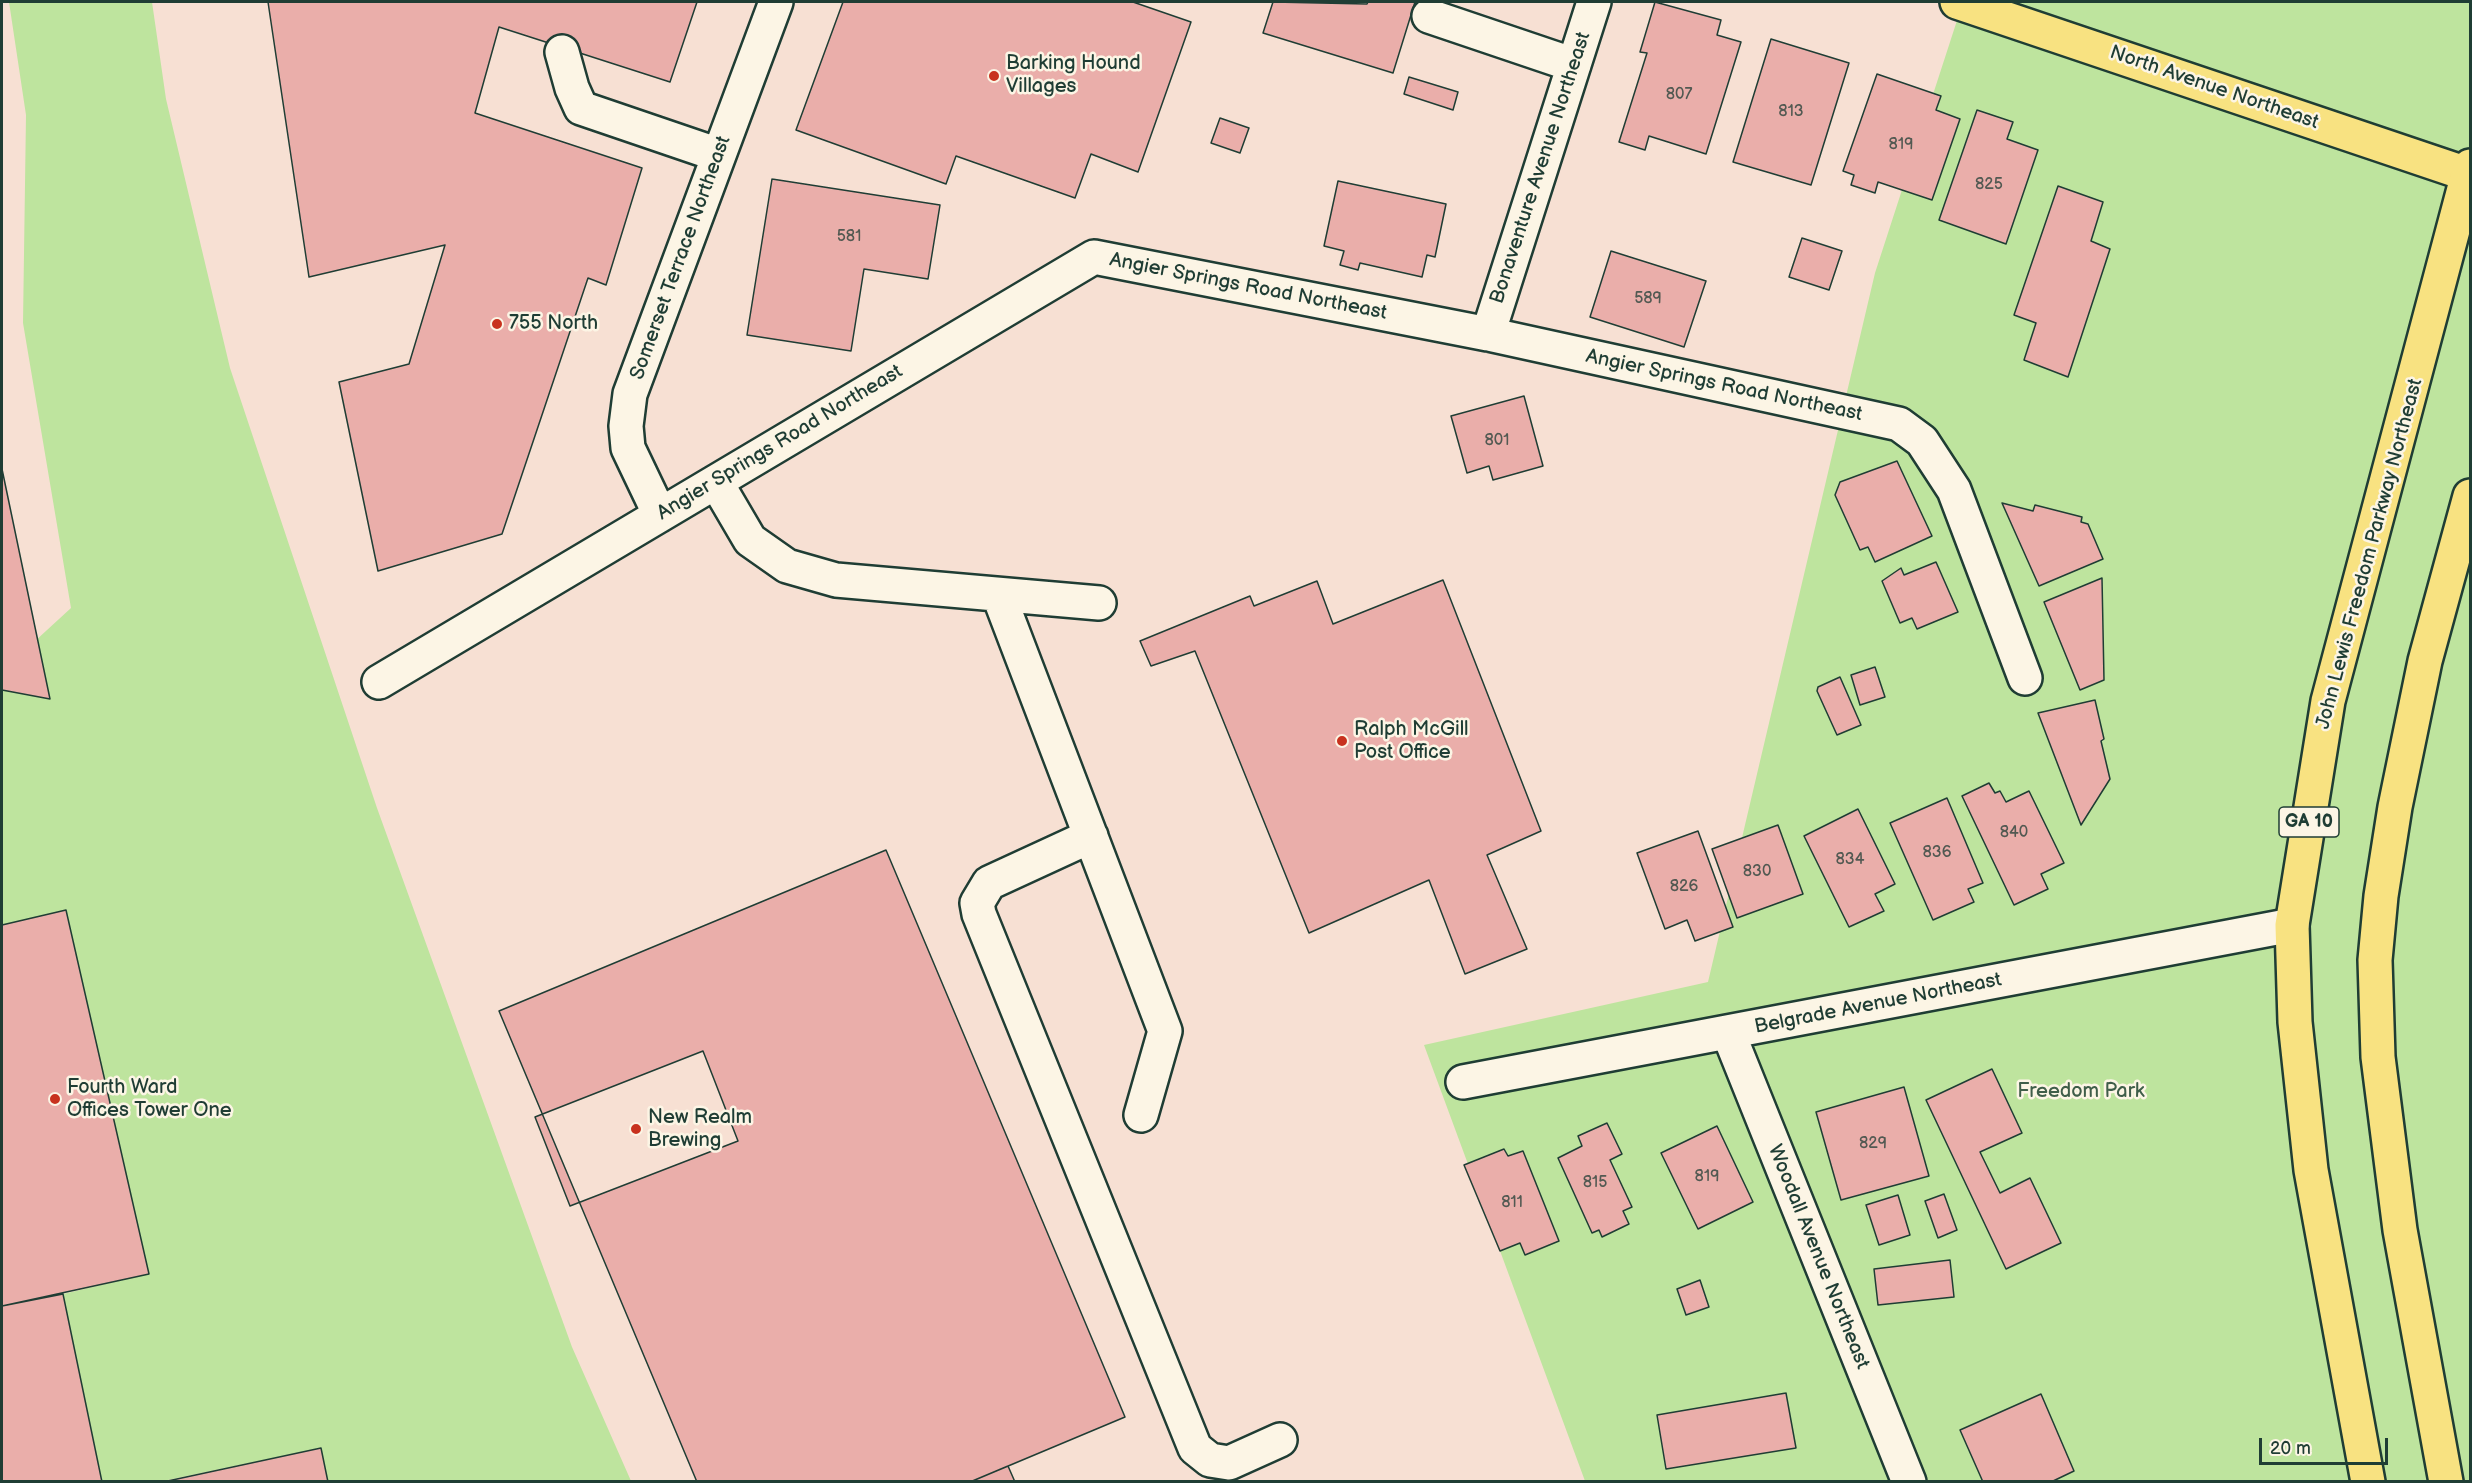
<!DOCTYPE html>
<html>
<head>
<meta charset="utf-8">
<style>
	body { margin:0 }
	#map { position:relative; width:2472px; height:1483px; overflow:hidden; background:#f7e0d3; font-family:"Balsamiq Sans",sans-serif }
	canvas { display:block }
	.frame { position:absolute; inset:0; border:3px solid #1f3d34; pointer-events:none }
	.scale { position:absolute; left:2259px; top:1438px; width:129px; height:27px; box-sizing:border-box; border:3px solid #1f3d34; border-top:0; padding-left:8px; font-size:18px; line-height:21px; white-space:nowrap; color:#1f3d34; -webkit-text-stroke:4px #fcf5e5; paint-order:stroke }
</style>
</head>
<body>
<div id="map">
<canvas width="2472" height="1483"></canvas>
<div class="frame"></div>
<div class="scale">20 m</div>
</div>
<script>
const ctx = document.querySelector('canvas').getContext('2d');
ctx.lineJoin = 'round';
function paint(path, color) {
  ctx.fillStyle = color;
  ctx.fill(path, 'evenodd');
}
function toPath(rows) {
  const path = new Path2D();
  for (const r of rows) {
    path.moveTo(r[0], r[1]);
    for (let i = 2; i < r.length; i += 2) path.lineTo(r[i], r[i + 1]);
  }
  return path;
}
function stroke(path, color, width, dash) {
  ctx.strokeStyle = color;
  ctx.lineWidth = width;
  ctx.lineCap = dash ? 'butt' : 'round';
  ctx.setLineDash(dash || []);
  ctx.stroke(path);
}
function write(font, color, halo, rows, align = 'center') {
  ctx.font = font + ' "Balsamiq Sans",sans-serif';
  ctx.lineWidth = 5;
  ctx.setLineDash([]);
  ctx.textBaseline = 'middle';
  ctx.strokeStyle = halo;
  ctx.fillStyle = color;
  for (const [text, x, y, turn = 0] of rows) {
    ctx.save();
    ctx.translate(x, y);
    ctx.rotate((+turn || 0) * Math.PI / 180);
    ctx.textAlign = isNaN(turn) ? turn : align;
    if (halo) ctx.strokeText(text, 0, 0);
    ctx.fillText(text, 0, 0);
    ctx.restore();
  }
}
paint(toPath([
	[9,2,152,2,166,99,230,368,377,808,572,1347,631,1481,328,1481,321,1448,163,1481,102,1481,63,1294,148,1274,65,910,2,925,2,662,10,664,71,608,23,323,26,115],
	[1963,2,2470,2,2470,1481,1585,1481,1424,1045,1708,982,1875,273]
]), '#bee49e');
const building = toPath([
	[268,2,697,2,670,82,499,27,475,113,642,168,606,285,588,278,502,534,378,571,339,382,409,364,445,245,309,277,268,2],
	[843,2,1133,2,1191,22,1138,172,1091,154,1075,198,956,156,946,184,796,130,843,2],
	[1273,2,1367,4,1368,2,1415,2,1393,73,1263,33,1273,2],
	[1655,2,1721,20,1717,35,1741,42,1706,154,1649,136,1645,150,1619,142,1647,53,1640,52,1655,2],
	[1771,39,1849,63,1811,185,1733,162,1771,39],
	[1877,74,1941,96,1936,110,1960,119,1932,200,1878,182,1875,193,1851,185,1854,175,1843,171,1877,74],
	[1409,77,1458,92,1453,110,1404,94,1409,77],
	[1977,110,2013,122,2007,139,2038,150,2006,244,1939,220,1977,110],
	[1220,118,1249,128,1240,153,1211,143,1220,118],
	[772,179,940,205,928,279,864,269,851,351,747,335,772,179],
	[1338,181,1446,204,1435,257,1427,255,1422,277,1360,263,1358,270,1340,265,1344,251,1324,246,1338,181],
	[2058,186,2103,202,2091,241,2110,249,2068,377,2024,360,2036,323,2014,315,2058,186],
	[1802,238,1842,251,1829,290,1789,277,1802,238],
	[1611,251,1706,281,1684,347,1590,317,1611,251],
	[1524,396,1543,466,1493,480,1489,466,1467,473,1451,416,1524,396],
	[1897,461,1932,536,1875,562,1868,547,1860,550,1835,495,1840,482,1897,461],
	[2,469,50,699,2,690,2,469],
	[2002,503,2033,511,2035,505,2082,517,2081,522,2088,524,2103,559,2039,586,2002,503],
	[1936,562,1958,612,1917,629,1912,618,1900,623,1882,581,1901,568,1904,575,1936,562],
	[2102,578,2104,680,2080,690,2044,602,2102,578],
	[1443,580,1541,831,1487,855,1527,949,1465,974,1429,880,1309,933,1195,651,1151,666,1140,641,1250,596,1254,606,1317,581,1333,624,1443,580],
	[1875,667,1885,697,1860,705,1851,675,1875,667],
	[1840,677,1861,725,1837,735,1817,691,1818,687,1840,677],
	[2095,700,2104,739,2101,741,2110,779,2081,825,2038,713,2095,700],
	[1989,783,1995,793,2000,791,2006,802,2029,791,2064,863,2041,874,2048,889,2014,905,1962,796,1989,783],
	[1947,798,1983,883,1968,889,1974,902,1933,920,1890,823,1947,798],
	[1858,809,1895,884,1875,894,1884,911,1849,927,1804,836,1858,809],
	[1778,825,1803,894,1737,918,1712,849,1778,825],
	[1698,831,1733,927,1695,941,1687,920,1665,929,1637,853,1698,831],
	[886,850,1125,1417,970,1482,697,1482,499,1011,886,850],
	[66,910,149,1274,2,1306,2,925,66,910],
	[703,1051,738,1141,570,1206,535,1117,703,1051],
	[1992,1069,2022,1133,1980,1152,2000,1193,2030,1178,2061,1243,2006,1269,1926,1100,1992,1069],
	[1904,1087,1929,1176,1841,1200,1816,1112,1904,1087],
	[1607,1123,1622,1154,1610,1160,1632,1207,1623,1211,1629,1224,1602,1237,1599,1230,1592,1233,1558,1158,1582,1146,1578,1136,1607,1123],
	[1717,1126,1753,1202,1698,1229,1661,1153,1717,1126],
	[1504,1149,1508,1156,1523,1151,1559,1241,1525,1255,1520,1243,1500,1251,1464,1165,1504,1149],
	[1944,1194,1957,1230,1938,1238,1925,1201,1944,1194],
	[1898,1195,1910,1235,1879,1245,1866,1205,1898,1195],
	[1950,1260,1954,1297,1878,1305,1874,1269,1950,1260],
	[1700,1280,1709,1307,1686,1315,1677,1289,1700,1280],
	[63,1294,102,1482,2,1482,2,1306,63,1294],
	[1786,1393,1796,1448,1666,1469,1657,1415,1786,1393],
	[2041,1394,2074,1471,2051,1482,1983,1482,1960,1430,2041,1394],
	[321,1448,328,1482,163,1482,321,1448],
	[1008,1466,1015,1482,970,1482,1008,1466]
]);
paint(building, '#eaaeaa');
stroke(building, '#1f3d34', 1.5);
const minor = toPath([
	[1429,16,1574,65],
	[562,52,572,88,581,108,719,155],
	[1488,334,1594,2],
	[716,482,750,540,787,566,836,580,1099,603],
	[660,515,628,448,626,426,630,394,776,2],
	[999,596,1165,1031,1141,1115],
	[379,682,1094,257,1488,334,1899,424,1922,441,1954,490,2025,678],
	[1091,836,989,883,977,903,979,914,1195,1448,1210,1460,1229,1463,1280,1440],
	[1728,1032,1909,1482],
	[1463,1082,2292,925]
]);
const major = toPath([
	[1957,2,2470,175]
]);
const highway = toPath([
	[2368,1482,2311,1170,2295,1022,2292,925,2328,701,2470,166],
	[2446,1482,2400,1230,2378,1057,2375,960,2381,896,2395,807,2425,661,2470,496]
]);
stroke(minor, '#1f3d34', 38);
stroke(major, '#1f3d34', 38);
stroke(highway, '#1f3d34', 38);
stroke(minor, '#fcf5e5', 33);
stroke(major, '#f8e281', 33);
stroke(highway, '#f8e281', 33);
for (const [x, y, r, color] of [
	[994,76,6,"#c8321e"],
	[497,324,6,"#c8321e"],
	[1342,741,6,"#c8321e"],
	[55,1099,6,"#c8321e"],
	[636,1129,6,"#c8321e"]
]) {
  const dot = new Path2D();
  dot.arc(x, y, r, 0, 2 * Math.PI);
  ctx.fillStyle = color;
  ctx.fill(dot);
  stroke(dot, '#fcf5e5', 2);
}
write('16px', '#525952', null, [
	["807",1679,95],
	["813",1791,112],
	["819",1901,145],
	["825",1989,185],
	["581",849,237],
	["589",1648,299],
	["801",1497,441],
	["840",2014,833],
	["836",1937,853],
	["834",1850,860],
	["830",1757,872],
	["826",1684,887],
	["829",1873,1144],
	["819",1707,1177],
	["815",1595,1183],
	["811",1512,1203]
]);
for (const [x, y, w] of [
	[2309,822,60]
]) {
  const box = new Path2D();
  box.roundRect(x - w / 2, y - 15, w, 30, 4.5);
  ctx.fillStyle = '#fcf5e5';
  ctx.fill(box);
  stroke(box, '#1f3d34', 1.5);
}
write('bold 18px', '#1f3d34', null, [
	["GA 10",2309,822]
]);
write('20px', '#1f3d34', '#fcf5e5', [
	["Barking Hound",1006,64],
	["Villages",1006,87],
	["755 North",509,324],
	["Ralph McGill",1354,730],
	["Post Office",1354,753],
	["Fourth Ward",67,1088],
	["Offices Tower One",67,1111],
	["New Realm",648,1118],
	["Brewing",648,1141]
], 'left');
write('20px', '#1f3d34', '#fcf5e5', [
	["North Avenue Northeast",2214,88,19],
	["Bonaventure Avenue Northeast",1541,168,-72],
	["Somerset Terrace Northeast",681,258,-70],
	["Angier Springs Road Northeast",1248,287,11],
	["Angier Springs Road Northeast",1724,386,12],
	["Angier Springs Road Northeast",780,443,-31],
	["John Lewis Freedom Parkway Northeast",2370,554,-75],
	["Belgrade Avenue Northeast",1878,1004,-11],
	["Woodall Avenue Northeast",1818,1257,68]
]);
write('20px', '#3f5e49', '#fcf5e5', [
	["Freedom Park",2081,1092]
]);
</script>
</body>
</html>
